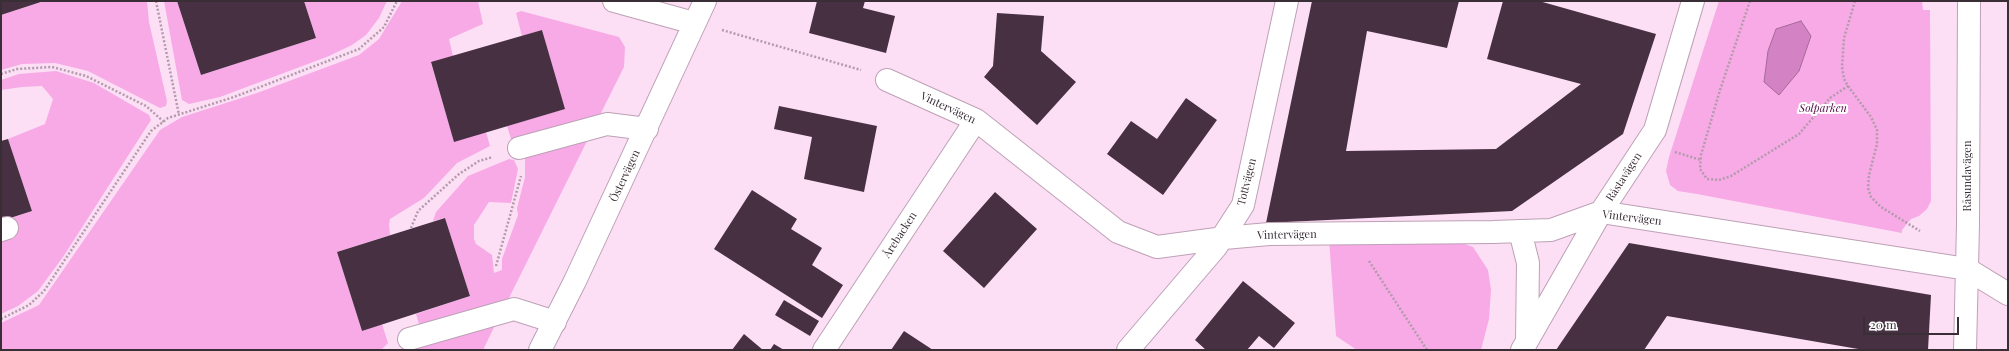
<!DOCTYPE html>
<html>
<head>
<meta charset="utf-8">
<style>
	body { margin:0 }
	#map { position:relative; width:2009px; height:351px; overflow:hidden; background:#fcdff5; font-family:"Playfair Display",serif }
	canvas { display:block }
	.frame { position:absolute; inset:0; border:2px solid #392e36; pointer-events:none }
	.scale { position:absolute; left:1863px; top:317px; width:96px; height:18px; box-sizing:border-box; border:2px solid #392e36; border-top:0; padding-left:5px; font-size:12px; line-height:14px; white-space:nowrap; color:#392e36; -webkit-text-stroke:3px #fff; paint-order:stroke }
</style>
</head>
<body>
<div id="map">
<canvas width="2009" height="351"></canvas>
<div class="frame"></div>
<div class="scale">20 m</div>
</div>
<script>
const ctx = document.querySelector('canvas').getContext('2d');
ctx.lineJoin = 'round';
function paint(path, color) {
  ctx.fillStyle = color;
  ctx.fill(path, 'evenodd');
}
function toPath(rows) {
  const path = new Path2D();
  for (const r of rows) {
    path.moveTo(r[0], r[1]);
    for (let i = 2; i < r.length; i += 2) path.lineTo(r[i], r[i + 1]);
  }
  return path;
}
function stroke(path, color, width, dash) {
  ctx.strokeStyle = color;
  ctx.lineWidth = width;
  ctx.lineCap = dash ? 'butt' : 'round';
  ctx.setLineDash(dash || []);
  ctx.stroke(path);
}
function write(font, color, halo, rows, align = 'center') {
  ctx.font = font + ' "Playfair Display",serif';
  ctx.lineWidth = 4;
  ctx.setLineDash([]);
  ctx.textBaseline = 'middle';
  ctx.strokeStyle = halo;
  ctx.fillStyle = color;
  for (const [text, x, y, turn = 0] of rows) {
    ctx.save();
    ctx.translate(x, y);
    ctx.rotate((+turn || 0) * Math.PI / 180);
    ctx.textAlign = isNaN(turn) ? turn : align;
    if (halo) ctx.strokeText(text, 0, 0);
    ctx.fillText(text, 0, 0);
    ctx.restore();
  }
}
paint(toPath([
	[45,1,147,1,149,22,167,101,166,106,160,108,88,71,55,63,22,64,1,70,1,15],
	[164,1,177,1,201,75,316,38,304,1,387,1,379,18,366,35,352,45,329,56,220,97,189,104,182,100],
	[402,1,478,1,483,24,449,39,453,56,431,63,454,141,486,132,490,146,457,163,424,198,390,219,389,225,390,235,337,252,362,331,382,324,388,343,381,350,1,350,1,323,39,305,160,130,182,117,257,93,359,55,379,39],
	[1719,1,1922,1,1923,10,1930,10,1931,201,1927,209,1919,216,1911,219,1902,230,1902,233,1697,194,1678,191,1670,185,1666,171,1669,157],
	[521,11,619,37,625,47,624,67,600,115,512,142,507,126,564,109,542,30,522,36,516,13],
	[56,71,94,83,149,115,151,120,63,257,38,291,18,306,1,314,1,241,15,237,9,219,32,211,8,139,45,124,53,99,42,86,22,87,1,90,1,80,19,74],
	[591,133,507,302,419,324,416,314,470,296,445,218,433,221,436,212,468,176,509,159,514,160,518,169,511,203,489,202,474,225,474,239,476,244,492,255,494,273,502,270,502,259,518,215,517,208,525,177,525,155],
	[1443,236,1473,247,1488,270,1491,290,1489,319,1481,350,1357,350,1336,336,1329,239],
	[498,319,483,350,399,350]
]), '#f7aae6');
const water = toPath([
	[1801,21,1811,36,1799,71,1779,95,1764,82,1768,51,1776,29,1801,21]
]);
paint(water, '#d383c3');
stroke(water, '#a56a99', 1);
paint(toPath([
	[1,1,44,1,1,15],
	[177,1,304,1,316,38,201,75],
	[817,1,865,1,863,8,895,16,886,53,809,33],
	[1312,1,1459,1,1447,48,1367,31,1346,151,1496,149,1581,84,1487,59,1503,1,1539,1,1656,34,1623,134,1512,211,1266,223],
	[997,13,1044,16,1041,51,1076,82,1037,125,984,77,993,66],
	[542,30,565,109,454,142,431,62],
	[1186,98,1217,120,1163,195,1107,154,1131,121,1157,139],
	[779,106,877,126,864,192,804,179,812,137,774,129],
	[8,139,32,211,1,221,1,141],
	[752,190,797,219,791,229,822,248,812,265,843,285,822,318,714,249],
	[995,192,1037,229,984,288,943,251],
	[445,218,470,296,362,331,337,252],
	[1629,243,1931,295,1928,350,1864,350,1667,316,1644,350,1556,350],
	[1243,281,1295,323,1274,348,1259,336,1247,350,1206,350,1195,340],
	[784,300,819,321,810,336,775,315],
	[904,331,933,350,891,350],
	[744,334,763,350,732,350],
	[774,344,784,350,770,350]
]), '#473042');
const minor = toPath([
	[614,1,694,23],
	[887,80,976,120,1118,232,1157,247,1224,238,1269,234,1493,232,1551,230,1601,212,1967,269,2008,294],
	[519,148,607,124,647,129],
	[1,230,7,228],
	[1520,231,1528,263,1527,340],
	[409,339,514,309,555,322],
	[540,350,575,281,705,1],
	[824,350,976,120],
	[1128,350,1216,247,1243,205,1287,1],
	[1522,350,1601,212,1655,130,1693,1],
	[1965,350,1968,225,1969,1]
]);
stroke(minor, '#bda1b6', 24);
stroke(toPath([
	[156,1,179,115],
	[1750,1,1720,90,1701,155,1700,169,1707,179,1719,180,1731,176,1799,134,1830,98,1848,86],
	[1855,1,1844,38,1842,67,1844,79,1848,86,1871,117,1877,130,1877,144,1869,175,1868,188,1871,197,1881,207,1920,231],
	[722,30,861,70],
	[1,74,17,69,52,67,86,76,146,106,164,122],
	[1675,152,1701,160],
	[411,228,418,211,459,174,479,161,493,157],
	[1369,261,1427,350],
	[496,266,521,176],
	[1,319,29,305,44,291,151,131,168,118,234,97,359,49,384,27,397,1]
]), '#b19bab', 2.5, [2, 2]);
stroke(minor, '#fff', 22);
write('11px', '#392e36', '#fff', [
	["Vintervägen",948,108,25],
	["Östervägen",625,176,-65],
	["Råsundavägen",1968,176,-90],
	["Råstavägen",1624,177,-57],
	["Tottvägen",1247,182,-76],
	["Vintervägen",1632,218,7],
	["Årebacken",900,235,-57],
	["Vintervägen",1287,235,-1]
]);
write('italic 11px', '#550d4b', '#fff', [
	["Solparken",1823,109]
]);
</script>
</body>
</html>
